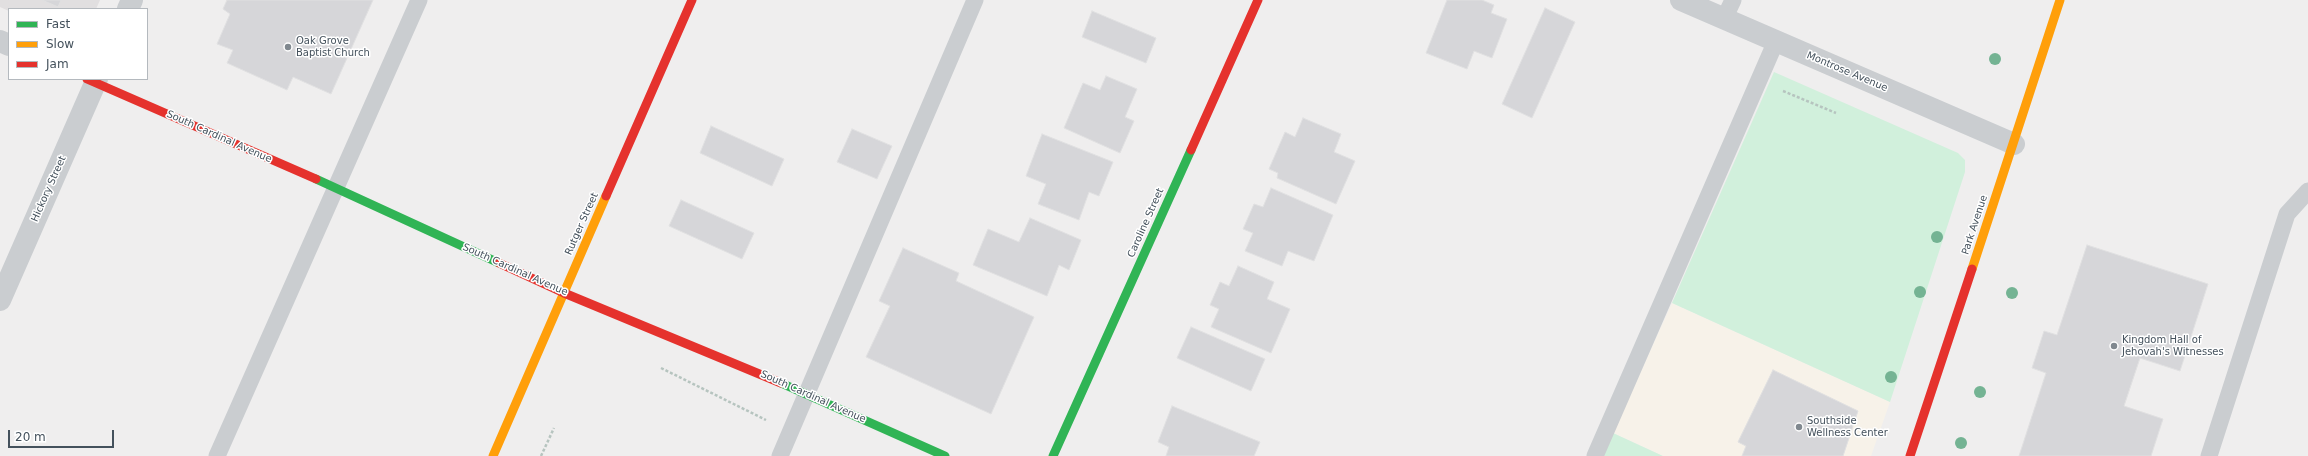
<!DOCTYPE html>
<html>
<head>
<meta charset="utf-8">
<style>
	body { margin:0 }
	#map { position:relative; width:2308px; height:456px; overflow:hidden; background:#efeeee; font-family:"DejaVu Sans",sans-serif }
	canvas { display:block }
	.legend { position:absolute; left:8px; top:8px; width:140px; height:72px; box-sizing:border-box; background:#fff; border:1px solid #b4b9be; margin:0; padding:5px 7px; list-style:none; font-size:12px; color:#44515c }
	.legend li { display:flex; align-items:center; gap:8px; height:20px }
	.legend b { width:20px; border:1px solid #b4b9be }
	.scale { position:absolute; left:8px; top:430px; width:106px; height:18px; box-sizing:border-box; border:2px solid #44515c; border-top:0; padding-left:5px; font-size:12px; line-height:14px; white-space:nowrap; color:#44515c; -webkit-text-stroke:3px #fff; paint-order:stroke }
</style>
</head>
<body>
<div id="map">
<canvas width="2308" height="456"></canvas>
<ul class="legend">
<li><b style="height:5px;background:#30b455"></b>Fast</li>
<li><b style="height:5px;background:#ff9f0a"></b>Slow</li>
<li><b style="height:5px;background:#e5322d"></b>Jam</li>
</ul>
<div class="scale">20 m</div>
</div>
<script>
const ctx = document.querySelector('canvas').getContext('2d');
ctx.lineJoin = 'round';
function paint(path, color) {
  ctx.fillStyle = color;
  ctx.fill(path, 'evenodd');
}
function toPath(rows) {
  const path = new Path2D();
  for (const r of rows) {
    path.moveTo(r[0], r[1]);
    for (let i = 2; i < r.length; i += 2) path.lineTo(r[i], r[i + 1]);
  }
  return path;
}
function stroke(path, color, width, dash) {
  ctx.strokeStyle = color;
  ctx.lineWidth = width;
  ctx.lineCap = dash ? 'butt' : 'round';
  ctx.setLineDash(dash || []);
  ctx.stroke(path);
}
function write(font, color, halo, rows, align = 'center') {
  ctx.font = font + ' "DejaVu Sans",sans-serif';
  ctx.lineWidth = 3;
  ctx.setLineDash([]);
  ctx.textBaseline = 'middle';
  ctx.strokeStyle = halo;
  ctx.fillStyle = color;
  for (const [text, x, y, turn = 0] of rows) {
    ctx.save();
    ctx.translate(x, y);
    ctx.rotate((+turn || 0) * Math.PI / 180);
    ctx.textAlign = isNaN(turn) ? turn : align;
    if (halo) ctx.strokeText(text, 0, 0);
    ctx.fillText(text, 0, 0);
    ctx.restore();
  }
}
paint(toPath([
	[1672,303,1890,402,1871,456,1663,456,1613,433]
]), '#f7f2e9');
paint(toPath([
	[0,0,100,0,96,9,9,9,9,11,0,7]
]), '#e1dfe0');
paint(toPath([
	[1774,72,1958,153,1965,160,1965,172,1890,402,1672,303],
	[1613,433,1663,456,1603,456]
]), '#d1f0dc');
const building = toPath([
	[42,0,61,0,58,7,42,0],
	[227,0,373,0,331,94,293,77,287,90,227,63,233,50,217,44,230,14,223,9,227,0],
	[1447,0,1482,0,1494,5,1491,13,1507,19,1492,58,1474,51,1467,69,1426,53,1447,0],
	[1545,8,1575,22,1532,118,1502,104,1545,8],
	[1092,11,1156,38,1146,63,1082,37,1092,11],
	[1106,76,1137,89,1125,117,1134,121,1120,153,1064,128,1083,83,1100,90,1106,76],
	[1303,118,1341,134,1334,152,1355,161,1336,204,1277,178,1278,173,1269,169,1285,132,1295,137,1303,118],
	[711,126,784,159,772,186,700,153,711,126],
	[852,129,892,146,877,179,837,162,852,129],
	[1042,134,1113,162,1099,196,1089,192,1079,220,1038,204,1046,184,1026,176,1042,134],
	[1271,188,1333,215,1314,261,1288,251,1282,266,1245,251,1253,233,1243,229,1254,204,1263,207,1271,188],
	[681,200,754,233,742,259,669,226,681,200],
	[1030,218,1081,240,1069,270,1059,265,1047,296,973,265,988,229,1019,242,1030,218],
	[2087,245,2208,284,2180,371,2140,358,2124,406,2163,419,2151,456,2019,456,2046,373,2032,368,2044,331,2057,335,2087,245],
	[903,248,959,273,956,281,1034,317,991,414,866,357,890,306,879,301,903,248],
	[1238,266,1274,282,1267,299,1290,309,1271,353,1211,327,1219,309,1210,305,1220,282,1229,286,1238,266],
	[1191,327,1265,359,1251,391,1177,358,1191,327],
	[1773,370,1858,411,1843,456,1742,456,1746,446,1738,442,1773,370],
	[1172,406,1260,442,1254,456,1166,456,1169,447,1158,442,1172,406]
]);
paint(building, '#d6d6d9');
stroke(building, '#e0e0e1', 1);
stroke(toPath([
	[1783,91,1836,113],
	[661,368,766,420],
	[541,456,554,428]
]), '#b6c4bf', 2.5, [3, 2]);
stroke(toPath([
	[1724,19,1733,0],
	[217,456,419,0],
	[780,456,975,0],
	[1595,456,1776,41],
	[2209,456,2287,214,2308,191]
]), '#cacdd0', 17);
stroke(toPath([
	[1681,0,2014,144],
	[128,9,132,0],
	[0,41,9,45],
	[0,300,97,79]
]), '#cacdd0', 22);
stroke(toPath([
	[316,179,499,263],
	[781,383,945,456],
	[1053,456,1191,150]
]), '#30b455', 9);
stroke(toPath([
	[1972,269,2060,0],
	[493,456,606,196]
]), '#ff9f0a', 9);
stroke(toPath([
	[87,79,316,179],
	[1191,150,1258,0],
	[606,196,692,0],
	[499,263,564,293,781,383],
	[1910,456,1972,269]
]), '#e5322d', 9);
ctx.fillStyle = '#74b393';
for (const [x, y] of [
	[1995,59],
	[1937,237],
	[1920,292],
	[2012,293],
	[1891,377],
	[1980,392],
	[1961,443]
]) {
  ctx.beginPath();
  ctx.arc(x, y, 6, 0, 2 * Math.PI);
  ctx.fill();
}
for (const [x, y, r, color] of [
	[288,47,4,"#80888f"],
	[2114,346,4,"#80888f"],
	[1799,427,4,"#80888f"]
]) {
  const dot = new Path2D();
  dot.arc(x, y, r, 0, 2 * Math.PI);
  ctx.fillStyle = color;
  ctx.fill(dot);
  stroke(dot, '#fff', 1.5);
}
write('10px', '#44515c', '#fff', [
	["Oak Grove",296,41],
	["Baptist Church",296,53],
	["Kingdom Hall of",2122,340],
	["Jehovah's Witnesses",2122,352],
	["Southside",1807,421],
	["Wellness Center",1807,433]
], 'left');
write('10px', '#44515c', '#fff', [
	["Montrose Avenue",1847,72,23],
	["South Cardinal Avenue",219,137,24],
	["Hickory Street",49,189,-66],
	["Caroline Street",1146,223,-66],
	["Rutger Street",582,224,-66],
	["Park Avenue",1975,225,-72],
	["South Cardinal Avenue",515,270,24],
	["South Cardinal Avenue",813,397,24]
]);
</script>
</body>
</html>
